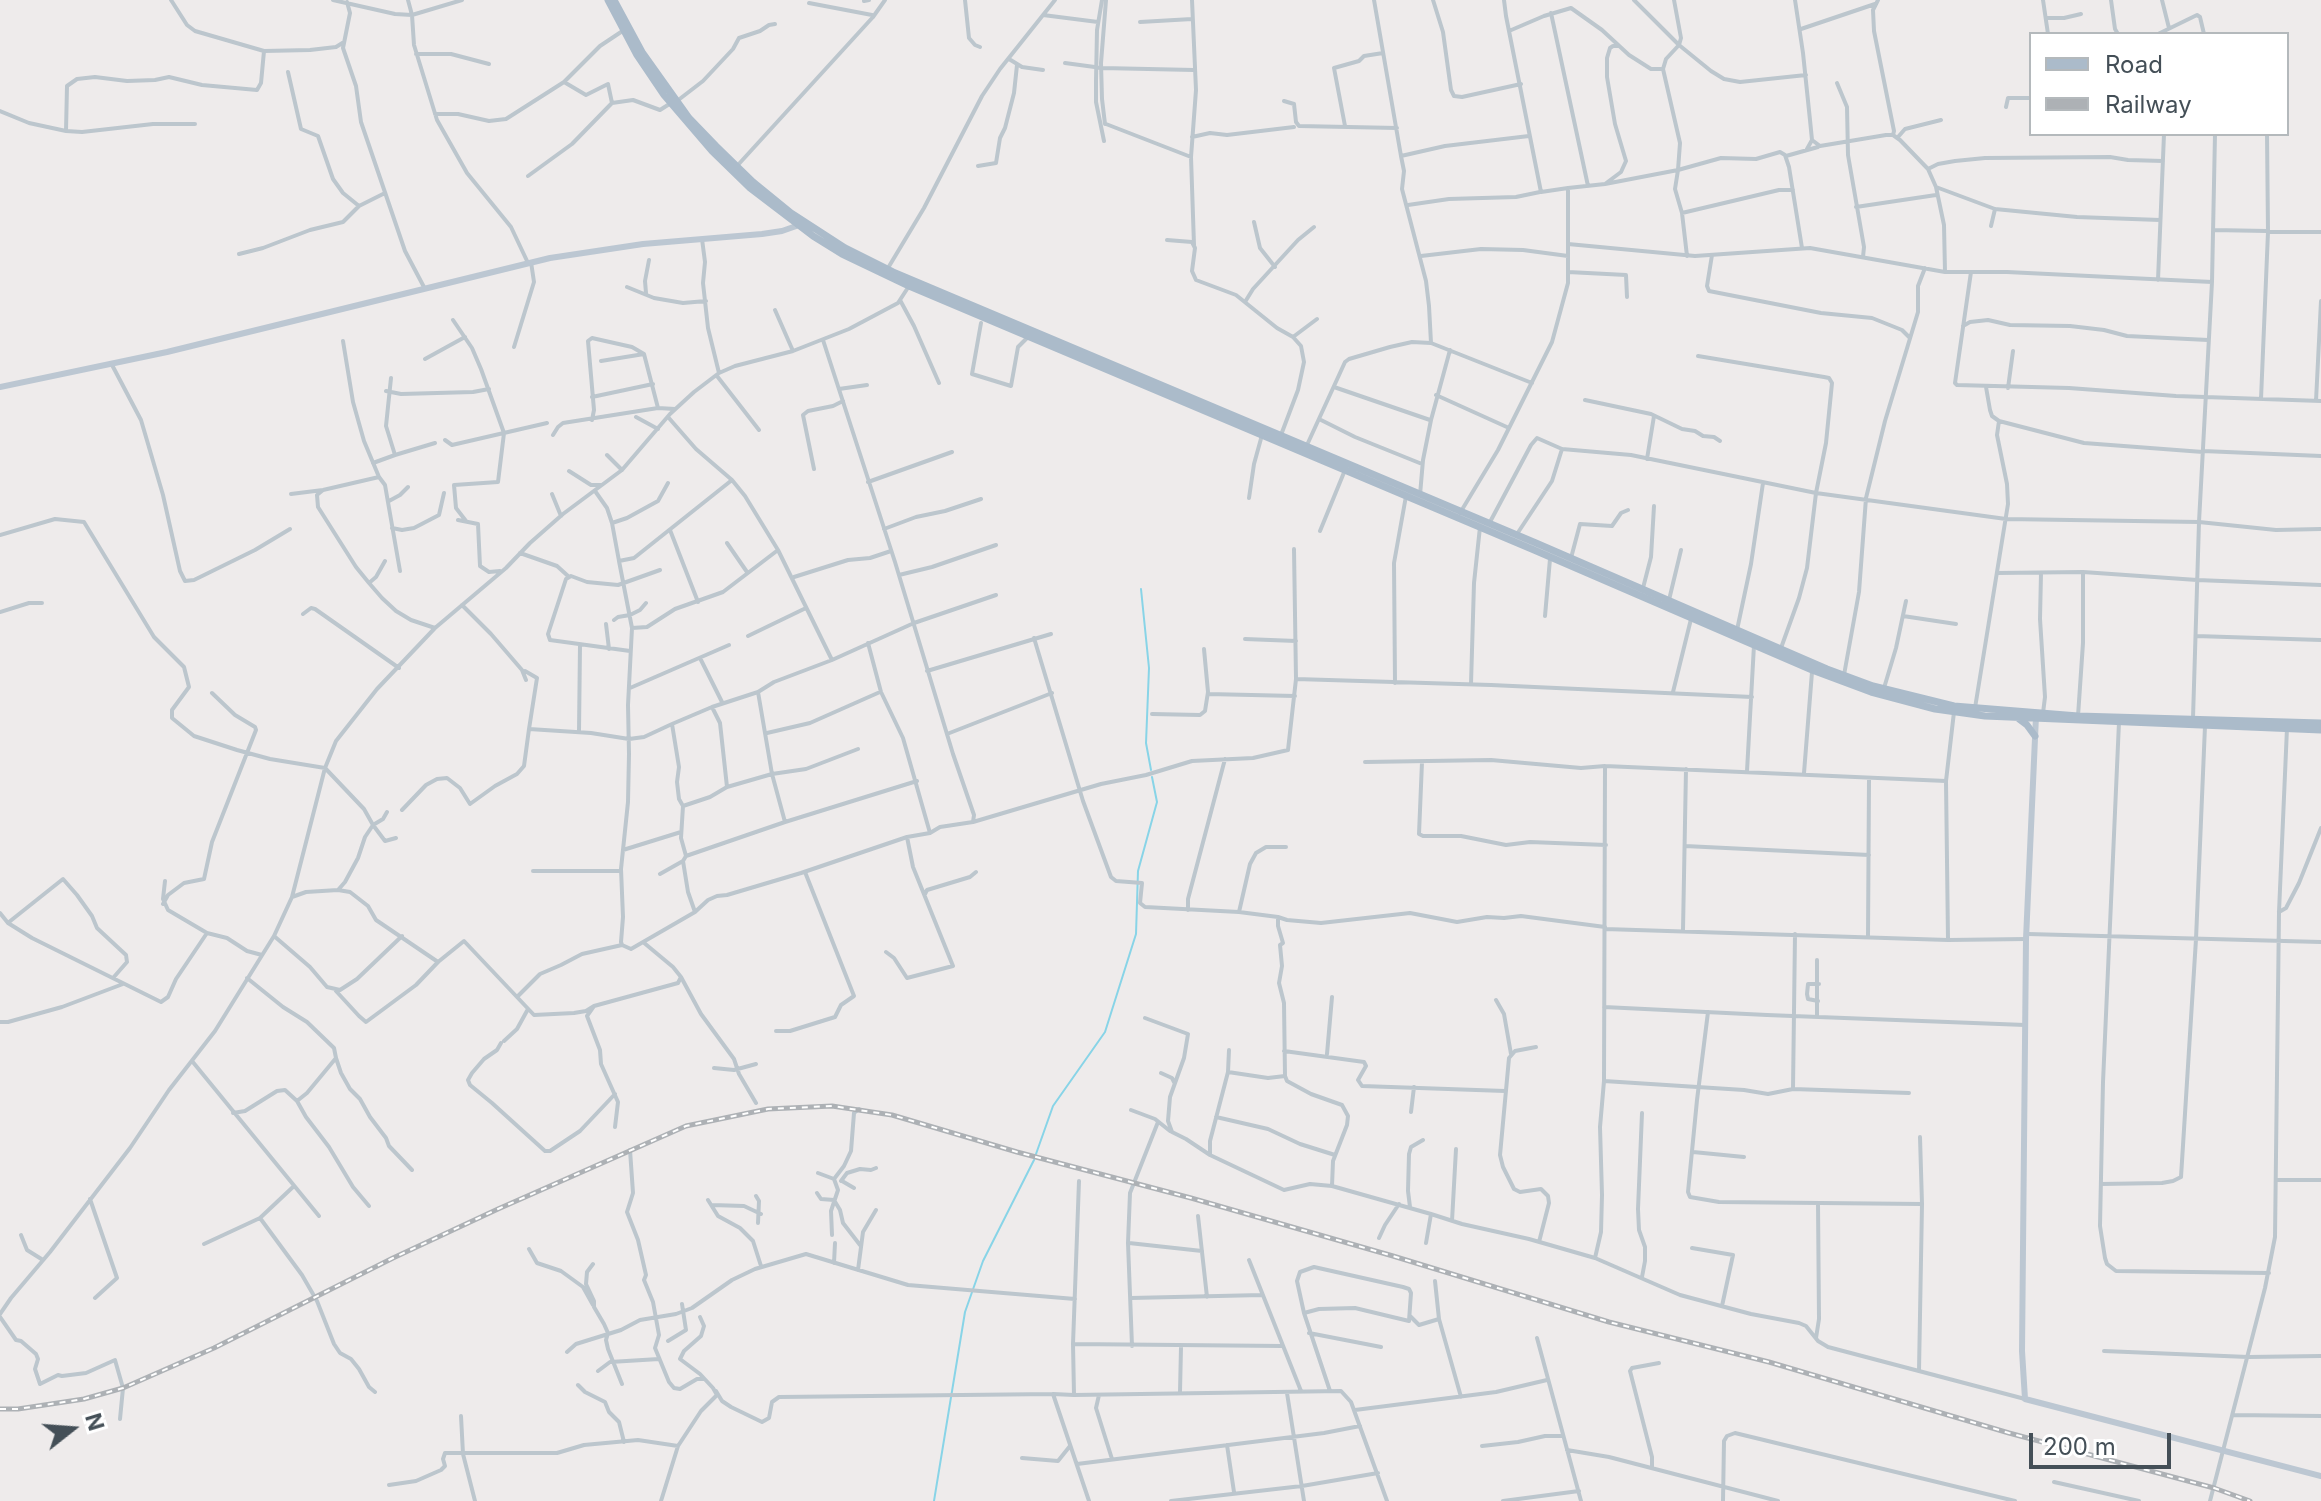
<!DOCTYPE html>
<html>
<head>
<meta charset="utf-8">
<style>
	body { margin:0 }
	#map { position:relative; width:2321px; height:1501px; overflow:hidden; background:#eeebeb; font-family:Inter,sans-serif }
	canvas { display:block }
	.legend { position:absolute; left:2029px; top:32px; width:260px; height:104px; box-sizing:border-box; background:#fff; border:2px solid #b4b9bc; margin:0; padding:10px 14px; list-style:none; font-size:24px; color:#444f57 }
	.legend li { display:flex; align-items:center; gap:16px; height:40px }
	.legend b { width:40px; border:2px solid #b4b9bc }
	.north { position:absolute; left:32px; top:1389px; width:80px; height:80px; -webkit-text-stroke:6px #fff; paint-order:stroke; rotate:73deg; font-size:22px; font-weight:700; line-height:32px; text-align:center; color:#444f57 }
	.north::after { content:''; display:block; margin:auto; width:28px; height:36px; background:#444f57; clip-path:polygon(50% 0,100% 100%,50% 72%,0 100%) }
	.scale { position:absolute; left:2029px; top:1433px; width:142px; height:36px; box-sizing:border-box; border:4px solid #444f57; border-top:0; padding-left:10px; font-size:24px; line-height:28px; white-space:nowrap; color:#444f57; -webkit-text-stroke:6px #fff; paint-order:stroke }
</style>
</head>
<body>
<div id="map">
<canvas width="2321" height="1501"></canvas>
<ul class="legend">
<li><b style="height:10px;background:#abbbca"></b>Road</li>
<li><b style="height:10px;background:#adb1b5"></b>Railway</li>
</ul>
<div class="north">N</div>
<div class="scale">200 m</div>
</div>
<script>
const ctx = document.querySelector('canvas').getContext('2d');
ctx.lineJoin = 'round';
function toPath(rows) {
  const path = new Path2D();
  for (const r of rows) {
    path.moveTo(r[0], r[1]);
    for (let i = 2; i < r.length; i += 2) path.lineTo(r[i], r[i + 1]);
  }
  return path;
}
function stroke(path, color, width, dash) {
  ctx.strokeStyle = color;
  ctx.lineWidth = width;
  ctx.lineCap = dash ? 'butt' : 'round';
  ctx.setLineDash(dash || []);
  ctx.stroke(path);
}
stroke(toPath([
	[1141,589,1149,668,1146,743,1151,770],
	[1036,1154,1053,1106,1105,1032,1136,934,1138,871,1157,802,1152,777],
	[934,1501,965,1312,983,1261,1034,1160]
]), '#88d4e7', 2);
stroke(toPath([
	[171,0,187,25,195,31,264,51,310,50,336,47,344,42],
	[333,0,395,14,412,15,462,0],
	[408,0,412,15,414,45,437,120,467,173,511,227,528,263],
	[965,0,969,38,975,45,980,47],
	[1102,0,1097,30,1096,81,1096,102,1104,141],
	[1192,0,1196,90,1191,157,1194,245],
	[1374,0,1401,156,1404,171,1402,189,1426,281,1429,306,1431,343],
	[1433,0,1443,32,1451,90,1454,96,1462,97,1521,84],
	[1634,0,1679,45,1711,71,1724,79,1740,82,1806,75],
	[1795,0,1803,53,1810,120,1812,140,1807,149],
	[1878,0,1873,10,1874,31,1894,131,1893,135],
	[2043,0,2048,34],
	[2111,0,2115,29,2118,34],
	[2162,0,2169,28],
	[864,1,869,0],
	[347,2,350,13,343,48,356,86,361,122,405,251,425,289],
	[1551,13,1588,186],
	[1043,15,1098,22],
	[873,17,885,0],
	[2047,18,2064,18,2081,14],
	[1140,22,1192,19],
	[1801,29,1875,4],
	[1509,31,1544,16,1571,8,1602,30,1629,55,1651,69,1663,69],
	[2158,34,2197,15,2200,17,2204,34],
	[416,54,451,54,489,64],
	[1009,59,1022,67,1043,70],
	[1065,63,1102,68,1194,70],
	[288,72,301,129,318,136,333,179,343,193,359,206,385,193],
	[564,82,586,95,608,84,612,103,633,100,660,110,671,103],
	[1837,83,1847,107,1848,155,1864,247,1863,257],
	[677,101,703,81,733,49,739,38,760,31,769,25,775,24],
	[1284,101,1294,104,1296,122,1299,126,1397,128],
	[2006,107,2008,98,2031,98],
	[0,111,29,123,66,131,82,132,153,124,195,124],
	[435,114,458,114,489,121,506,119,564,82,600,46,624,30],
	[1105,124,1102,99,1101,63,1106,0],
	[1106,124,1191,157],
	[1345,126,1334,68,1359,61,1364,56,1383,53],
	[66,131,67,86,77,79,95,77,127,81,155,80,169,77,202,85,257,90,261,83,264,51],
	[1192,137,1210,133,1227,135,1294,127],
	[1898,137,1905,129,1941,120],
	[1812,140,1820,146,1886,135,1893,135,1900,140,1928,169,1936,187,1944,225,1945,272],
	[1401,156,1445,146,1529,136],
	[1786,156,1818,147],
	[737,166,873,17,872,15,809,3],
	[978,166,996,163,1000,138,1005,128,1014,93,1017,65],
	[1928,169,1938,164,1955,161,1985,158,2110,157,2128,160,2163,161],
	[528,176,572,144,612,103],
	[1605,184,1621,172,1626,161,1615,124,1607,77,1607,58,1610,48,1613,46,1618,46],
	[1936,187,1995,209,2077,217,2160,220],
	[1568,188,1605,184,1678,170,1680,143,1663,69,1666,59,1679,45,1681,38,1674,0],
	[1408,205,1449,199,1516,197,1540,192],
	[1856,207,1936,195],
	[1682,213,1675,189,1678,170,1721,158,1756,159,1780,152,1785,155,1789,167,1802,248],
	[1254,222,1260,248,1275,267],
	[1991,226,1995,209],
	[2213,230,2321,232],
	[702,239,705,262,703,283,708,328,719,373],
	[1167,240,1192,242,1195,248,1192,271,1196,280,1236,295,1277,328,1293,337,1301,346,1304,362,1298,390,1281,435],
	[1568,244,1695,256,1810,248,1945,272,2007,272,2212,282],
	[239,254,263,248,310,230,343,222,359,206],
	[1712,255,1707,286,1709,291,1821,313,1872,318,1902,330,1910,338],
	[1421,256,1481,249,1523,250,1568,256],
	[1687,256,1682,213,1779,190,1793,190],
	[888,268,924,208,982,96,1000,69,1055,0],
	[1568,272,1626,275,1627,297],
	[1971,272,1955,383,1957,385,2069,388,2176,396,2321,401],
	[2158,280,2164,134],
	[627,287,654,298,683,303,706,301],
	[646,293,645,281,649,260],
	[900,300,914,326,939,383],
	[1245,302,1253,289,1298,240,1314,227],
	[775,310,793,351],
	[453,320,472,348,481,369,504,433,498,482,454,485,456,508,466,521],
	[981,323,972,374,1011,386,1018,347,1028,337],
	[1963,326,1970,322,1988,320,2010,325,2070,326,2104,330,2127,336,2208,340],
	[1293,337,1317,319],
	[823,340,895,562,953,754,974,815,973,822,1101,784,1146,775,1192,761,1253,758,1288,750,1296,679,1294,549],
	[343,341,353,402,364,441,379,477,385,485,400,571],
	[514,347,534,282,531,262],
	[1698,356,1824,377,1829,378,1832,383,1826,443,1816,493,1807,568,1799,598,1781,648],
	[425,359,465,337],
	[601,361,644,354],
	[111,363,141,420,163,495,180,571,185,581,194,580,255,550,290,529],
	[717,376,759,430],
	[1334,387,1430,420],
	[2008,388,2013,351],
	[839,389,867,385],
	[386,391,401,394,473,392,489,389],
	[1436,395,1509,428],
	[592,397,653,384],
	[2261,399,2268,232,2267,134],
	[1585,400,1651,414,1682,429,1695,431,1703,436,1714,437,1720,441],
	[2316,401,2321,301],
	[636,417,658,429],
	[668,417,696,449,732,480,634,558,619,561,632,628,628,705,629,754,628,802,621,869,623,917,621,942,622,945,631,949,695,912,708,900,717,896,727,895,801,873,907,837,930,833,940,827,973,822],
	[1319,419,1355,437,1422,464],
	[592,420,594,410,588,341,592,338,632,347,644,354,658,408],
	[1999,421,2084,443,2203,452],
	[553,435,558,427,563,423,658,408,675,409],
	[445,440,452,445,547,423],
	[1307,445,1345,362,1349,359,1390,347,1412,342,1431,343,1532,383],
	[2203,451,2321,456],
	[395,455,435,443],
	[607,455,622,470],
	[1647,459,1654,416],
	[373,463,395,455,386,426,391,378],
	[814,469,803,415,808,411,833,406,843,401],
	[569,471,591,485,601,485],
	[732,480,745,496,778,550,832,660],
	[868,482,952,452],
	[323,490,317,495,318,507,356,567,369,583,382,598,396,611,411,620,435,628],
	[595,491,607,508,612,523,619,561],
	[291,494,323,490,379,477],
	[552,494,561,516],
	[1420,495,1423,460,1431,420,1450,350],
	[1249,498,1254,464,1262,435],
	[389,501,400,495,408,487],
	[1460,513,1498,450,1552,342,1568,283,1568,188,1541,192,1506,16,1504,0],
	[458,520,478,524,480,566,489,572,500,571],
	[1490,522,1531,445,1537,438,1562,449,1631,455,1816,493,2006,519,2199,522,2276,530,2321,529],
	[612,523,627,518,658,501,668,483],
	[392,528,402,530,414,528,439,515,444,493],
	[884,529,916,517,945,511,981,499],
	[670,530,698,602],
	[1320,531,1345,470],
	[1517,534,1552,481,1562,449],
	[0,535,55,519,84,522,154,637,184,667,189,687,172,710,172,718,194,736,237,750,270,759,325,768,364,809,373,825,383,819,387,812],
	[727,543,747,572],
	[520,553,557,566,568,576],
	[1571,558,1580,524,1612,526,1621,513,1628,510],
	[1997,573,2083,572,2197,580,2321,585],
	[2041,573,2040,619,2045,697,2043,713],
	[899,575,932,567,996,545],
	[794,577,848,560,870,558,891,551],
	[369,583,376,577,385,561],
	[1643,588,1651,557,1654,506],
	[1669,600,1681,550],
	[462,605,491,634,522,670,526,680],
	[0,612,29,603,42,603],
	[303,614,311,608,315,609,399,668],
	[1545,616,1550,559],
	[1903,616,1956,624],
	[614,620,618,617,630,615,640,610,646,603],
	[606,624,609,649],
	[632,628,647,627,675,609,723,592,778,550],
	[1737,630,1751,564,1763,483],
	[748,636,806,608],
	[2196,636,2321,640],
	[1034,638,1083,801,1111,877,1116,881,1142,883,1140,903,1145,907,1239,912,1278,917,1287,920,1321,923,1410,913,1457,922,1487,917,1504,918,1521,916,1605,927],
	[1245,639,1296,641],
	[868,643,881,692,903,738,930,833],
	[630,651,550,640,548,634,566,579,571,576,587,582,618,585,660,570],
	[700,658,722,702],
	[525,671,537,678,529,729],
	[927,671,1051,634],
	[1844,675,1859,592,1866,498,1885,421,1918,312,1918,286,1925,268],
	[1296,679,1491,685,1752,697],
	[1395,683,1394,563,1406,496],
	[1471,684,1474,583,1480,527],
	[630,688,729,645],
	[1884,688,1896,648,1906,601],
	[758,692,772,774,785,822],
	[1208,692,1208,694,1295,696],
	[1673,692,1691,619],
	[712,707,720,723,727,787],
	[1975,708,2008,504,2007,484,1997,435,1999,421,1992,416,1990,410,1986,387],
	[1152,714,1200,715,1205,711,1208,692,1204,649],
	[2078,716,2083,643,2083,572],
	[2193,718,2199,522,2212,282,2215,134],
	[2119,722,2103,1082,2100,1226,2105,1258,2107,1264,2116,1271,2269,1273],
	[672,724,712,707,758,692,774,682,832,660,914,623,996,595],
	[579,732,580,645],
	[767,733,810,723,880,692],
	[947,734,1052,693],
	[1365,762,1491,760,1581,768,1605,766],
	[1422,762,1419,834,1423,836,1461,836,1506,845,1530,842,1606,845],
	[1747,771,1754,645],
	[1804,773,1812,672],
	[683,806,710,797,727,787,772,774,806,769,858,749],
	[402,810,426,785,437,779,447,778,460,788,470,804,495,786,517,774,524,766,529,729,591,733,629,739,644,737,672,724,679,767,677,782,679,799,683,806,681,838,686,856,683,861,688,892,695,912],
	[1685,846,1869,855],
	[623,850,681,832],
	[686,856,785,822,917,781],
	[533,871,621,871],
	[660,874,683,861],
	[165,881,163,899,168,910,207,933,227,938,247,951,262,955],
	[338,890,345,882,358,858,365,837,373,825,385,841,396,838],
	[925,894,927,890,970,877,976,872],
	[292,897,306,892,338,890,350,892,368,906,376,920,438,962,464,941,534,1015,574,1013,586,1011,594,1006],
	[163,904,168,895,184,883,204,879,212,842,256,730,255,727,235,715,212,693],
	[1188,910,1188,899,1225,759],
	[1239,912,1250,864,1256,853,1266,847,1286,847],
	[2279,912,2286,908,2299,883,2321,828],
	[0,913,8,923,32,938,161,1002,168,997,176,979,207,933],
	[1278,917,1278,926,1283,943,1280,945,1282,966,1279,983,1284,1003,1285,1076,1287,1081,1311,1094,1342,1105,1348,1116,1347,1125,1333,1161,1332,1186],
	[9,922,63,879,77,895,92,916,97,928,126,955,127,962,113,978],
	[1605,929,1948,940,2026,939],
	[1683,930,1686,769],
	[1795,934,1793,1089,1909,1093],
	[2028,934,2321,942],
	[274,936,310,967,327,987,340,990,357,979,402,936],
	[1868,937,1869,778],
	[1948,940,1946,781,1954,712],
	[643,942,673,967,681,977,701,1014,734,1059,739,1074,756,1103],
	[886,952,894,958,907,978,953,966,913,867,907,837],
	[1817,960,1817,1016],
	[247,978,283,1007,307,1022,334,1048,336,1058,307,1093,297,1101,306,1117,329,1147,353,1187,369,1206],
	[336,991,359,1016,366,1022,416,985,439,961],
	[518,996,540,974,561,965,582,954,622,945],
	[1496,1000,1504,1014,1511,1054],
	[1818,1001,1808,999,1807,994,1808,984,1819,984],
	[1604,1007,1767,1015,2025,1025],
	[1708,1012,1697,1100,1688,1192,1690,1197,1719,1202,1922,1204],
	[1145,1018,1188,1034,1184,1058,1170,1097,1168,1121,1172,1132,1186,1139,1210,1155],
	[0,1022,8,1022,62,1007,123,984],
	[776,1031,790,1031,835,1017,841,1005,854,996,805,872],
	[504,1041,517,1029,528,1009],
	[501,1043,497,1050,484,1059,472,1073,468,1080,470,1085,492,1103,545,1151,550,1151,580,1131,615,1094],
	[1536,1047,1515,1051,1509,1058,1500,1155,1503,1167,1514,1189,1520,1192,1541,1189,1548,1196,1549,1203,1539,1242],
	[1229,1050,1228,1072,1210,1141,1210,1155,1284,1190,1310,1184,1332,1186,1431,1214],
	[1284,1051,1364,1062,1366,1066,1358,1080,1362,1086,1505,1091],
	[1327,1054,1332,997],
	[336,1058,341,1073,350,1089,360,1099,370,1117,386,1138,389,1146,412,1170],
	[192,1061,319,1216],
	[714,1068,734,1070,756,1064],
	[1228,1072,1268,1078,1285,1076],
	[1161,1073,1172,1078,1174,1082],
	[1604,1081,1744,1090,1768,1094,1793,1089],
	[1131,1110,1155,1119,1170,1131],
	[1411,1112,1414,1087],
	[233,1113,245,1111,277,1091,285,1090,297,1101],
	[1216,1117,1268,1129,1300,1144,1335,1155],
	[615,1127,618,1102,601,1064,600,1050,587,1016,594,1006,678,983,681,977],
	[630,1150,633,1193,627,1212,638,1240,646,1275,644,1280,653,1302,659,1335,655,1348,669,1382,674,1388,680,1389,697,1379,704,1379],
	[1693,1152,1744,1157],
	[818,1173,834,1179],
	[2277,1180,2321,1180],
	[841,1181,847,1173,860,1169,871,1170,876,1168],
	[842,1181,854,1188],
	[1079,1181,1073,1344,1282,1346],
	[2101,1184,2162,1183,2173,1181,2181,1177,2196,939,2205,726],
	[817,1193,821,1199,834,1200,840,1210,843,1223,860,1245],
	[756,1196,759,1201,758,1223],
	[90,1199,117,1278,95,1298],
	[708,1200,718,1216,740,1228,753,1241,761,1266],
	[712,1205,744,1206,761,1214],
	[1410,1207,1408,1191,1409,1154,1411,1147,1423,1140],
	[1198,1216,1207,1297],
	[260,1218,302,1275,317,1301,334,1344,340,1353,351,1359,359,1369,369,1387,375,1392],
	[1452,1221,1456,1149],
	[21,1235,27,1250,43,1260],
	[832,1235,831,1211,838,1190,834,1179,844,1166,851,1151,854,1113,859,1109],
	[1379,1238,1385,1225,1399,1204],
	[1129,1243,1202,1251],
	[1426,1243,1431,1214,1462,1224,1529,1239,1595,1258,1680,1295,1751,1314,1799,1323,1806,1326,1818,1341,1828,1347,2025,1399],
	[204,1244,260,1218,294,1186],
	[1692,1248,1733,1255,1722,1306],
	[529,1249,537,1263,561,1271,583,1287,593,1305],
	[1595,1258,1601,1232,1602,1195,1600,1127,1604,1081,1605,766,1946,781],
	[1249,1260,1301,1391],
	[834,1263,835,1243],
	[593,1264,587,1272,586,1284,594,1301,594,1307,604,1324,608,1333,606,1340,608,1349,622,1384],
	[858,1270,863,1232,876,1210],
	[1642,1277,1645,1261,1645,1247,1639,1230,1638,1209,1642,1113],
	[1435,1281,1439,1319,1461,1397],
	[1131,1298,1262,1295],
	[1304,1313,1319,1309,1355,1308,1409,1321,1411,1293,1409,1289,1403,1287,1314,1267,1300,1272,1297,1281,1304,1313,1330,1391],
	[0,1314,11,1298,50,1252,130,1148,169,1090,215,1031,274,936,292,897,325,768,336,741,377,689,435,628,506,568,530,543,563,514,622,470,670,414,694,392,719,373,735,366,793,351,849,329,898,303,909,286],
	[1410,1316,1419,1325,1439,1319],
	[0,1317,16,1340,21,1341,36,1354,38,1359,35,1369,40,1384,58,1375,62,1376,86,1373,115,1360,123,1388,120,1419],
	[1309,1333,1381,1347],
	[1537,1338,1581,1501],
	[1816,1338,1819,1319,1818,1203],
	[668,1341,686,1330,682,1304],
	[1073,1344,1074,1395],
	[1132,1346,1128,1243,1130,1193,1158,1122],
	[2104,1351,2248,1357,2321,1356],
	[567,1352,576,1344,621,1330,640,1320,676,1314,692,1308,732,1280,755,1269,806,1254,908,1285,1075,1299],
	[598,1371,610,1362,659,1359],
	[1919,1371,1922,1204,1920,1137],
	[578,1385,585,1392,605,1402,609,1412,619,1422,624,1442],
	[716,1391,722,1401,731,1407,762,1422,769,1418,772,1402,779,1397,1053,1394],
	[1180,1392,1181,1347],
	[1287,1393,1304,1501],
	[1099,1395,1096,1408,1112,1459],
	[1355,1410,1496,1392,1547,1380],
	[2233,1415,2321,1416],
	[461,1416,463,1454,475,1501],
	[1227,1445,1234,1492],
	[1482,1446,1518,1442,1545,1436,1563,1436],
	[1567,1450,1609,1457,1778,1501],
	[1022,1458,1058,1461,1070,1446],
	[1077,1464,1324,1433,1360,1426],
	[1652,1467,1652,1457,1630,1371,1632,1368,1659,1363],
	[2054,1482,2139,1501],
	[389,1485,416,1481,441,1470,445,1466,443,1459,445,1453,557,1453,584,1445,638,1440,678,1446],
	[661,1501,678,1446,701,1411,717,1395,713,1388,700,1374,680,1359,684,1351,701,1336,704,1326,700,1317],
	[1089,1501,1053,1394,1074,1395,1341,1391,1351,1402,1387,1501],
	[1171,1501,1302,1486,1378,1473],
	[1503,1501,1579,1491],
	[1723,1501,1724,1441,1727,1436,1735,1433,2015,1501],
	[2210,1501,2265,1288,2275,1237,2279,912,2287,728]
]), '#bcc6cd', 4);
stroke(toPath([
	[0,387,167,352,550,258,643,244,762,234,782,231,802,224],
	[2036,716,2026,939,2022,1351,2025,1399,2321,1476]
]), '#bcc7d2', 6);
stroke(toPath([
	[608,0,637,55,664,95,712,151,750,188,813,236,842,254,909,286,1534,550,1812,670,1871,692,1935,709,1985,716,2321,730],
	[614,0,642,52,689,118,716,146,753,182,791,213,845,248,893,272,1536,543,1827,669,1873,686,1954,706,2078,716,2321,723],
	[2019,719,2027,725,2035,736]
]), '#abbbca', 7);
const rail = toPath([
	[0,1409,18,1409,84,1399,123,1388,214,1348,393,1258,498,1209,686,1126,768,1109,832,1106,892,1115,1017,1152,1191,1198,1393,1256,1609,1322,1769,1362,2009,1433,2214,1488,2250,1501]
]);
stroke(rail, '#adb1b5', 5);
stroke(rail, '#fff', 2, [6]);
</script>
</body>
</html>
